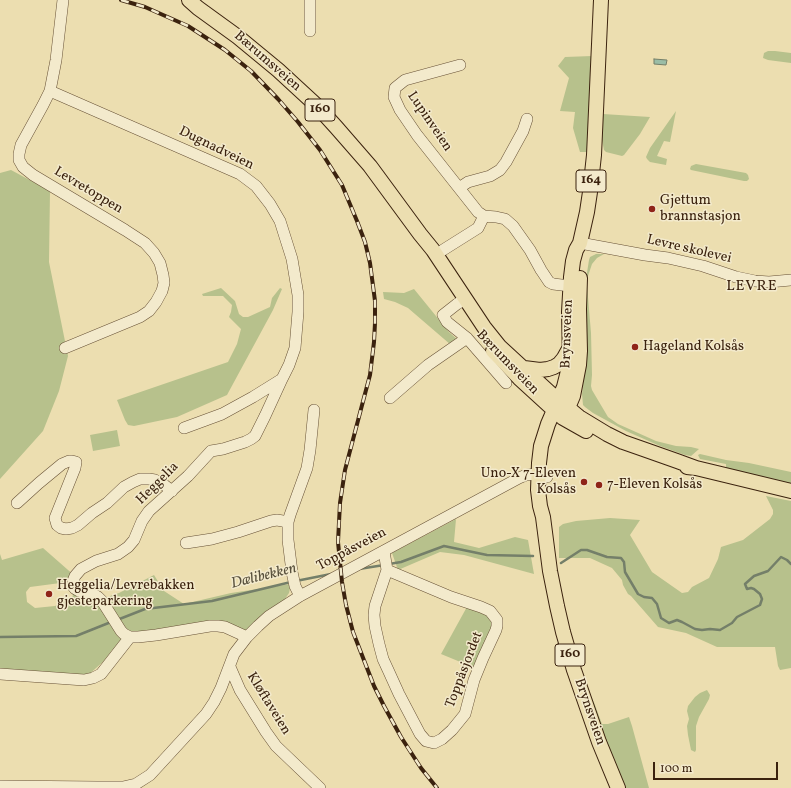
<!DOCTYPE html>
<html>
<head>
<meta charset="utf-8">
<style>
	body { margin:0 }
	#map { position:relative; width:791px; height:788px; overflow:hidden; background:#ecdeb0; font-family:Vollkorn,serif }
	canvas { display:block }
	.scale { position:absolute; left:653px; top:762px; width:125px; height:18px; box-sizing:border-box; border:2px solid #3b220e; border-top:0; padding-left:5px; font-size:12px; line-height:14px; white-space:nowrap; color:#3b220e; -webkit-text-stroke:3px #f3eacc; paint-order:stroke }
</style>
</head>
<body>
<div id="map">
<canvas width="791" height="788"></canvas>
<div class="scale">100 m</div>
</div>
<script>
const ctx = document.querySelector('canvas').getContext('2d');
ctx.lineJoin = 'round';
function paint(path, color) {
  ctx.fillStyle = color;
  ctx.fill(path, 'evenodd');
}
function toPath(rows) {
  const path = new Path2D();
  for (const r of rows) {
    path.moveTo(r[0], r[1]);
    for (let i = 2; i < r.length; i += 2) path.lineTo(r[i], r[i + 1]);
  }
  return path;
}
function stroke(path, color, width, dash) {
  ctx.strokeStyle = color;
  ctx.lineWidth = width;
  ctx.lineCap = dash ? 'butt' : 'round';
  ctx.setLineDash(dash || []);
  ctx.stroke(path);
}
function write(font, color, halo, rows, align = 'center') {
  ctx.font = font + ' Vollkorn,serif';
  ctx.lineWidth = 3;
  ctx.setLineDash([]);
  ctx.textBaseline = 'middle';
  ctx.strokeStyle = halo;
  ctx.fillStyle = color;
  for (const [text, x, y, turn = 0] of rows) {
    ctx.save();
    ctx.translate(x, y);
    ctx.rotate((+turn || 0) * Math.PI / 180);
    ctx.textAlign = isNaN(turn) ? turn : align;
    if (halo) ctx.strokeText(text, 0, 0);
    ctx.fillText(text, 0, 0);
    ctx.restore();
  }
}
paint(toPath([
	[768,51,775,51,791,53,791,63,768,60,763,58,764,53],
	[592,56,587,152,580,152,573,128,575,112,560,111,569,78,558,66,565,57],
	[676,111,670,142,664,141,657,156,667,159,666,165,650,162,647,159,646,157,650,148],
	[603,114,650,117,640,134,624,155,622,156,606,152,604,150,602,140],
	[696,164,746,173,748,175,749,179,747,181,744,181,691,170,690,169,691,166],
	[11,170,50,191,49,262,68,356,59,391,43,431,0,479,0,173],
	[596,254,604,254,597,258,592,264,588,276,587,285,591,333,592,375,591,386,592,390,608,417,618,424,656,441,676,446,691,447,699,449,691,456,685,455,660,446,626,431,593,413,585,407,583,405,582,394,585,369,587,346,585,292,586,279,589,260,590,257],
	[221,288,235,301,239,314,243,317,248,317,270,307,272,298,280,288,282,289,273,310,227,395,177,417,134,426,128,425,125,420,117,400,228,362,237,344,241,329,229,317,231,312,232,305,223,296,203,296,202,294],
	[414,289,449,332,459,341,451,345,408,308,395,302,384,299,383,292,404,293],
	[117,430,120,446,93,451,90,435],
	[700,454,726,460,749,463,791,472,791,484,726,469,726,464,700,459,698,455],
	[766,496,791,501,791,668,780,670,778,666,775,647,717,647,686,633,658,627,631,596,628,594,623,585,622,580,612,568,590,558,559,558,559,527,563,524,576,521,610,518,640,520,630,535,652,572,682,593,688,592,692,587,709,578,718,559,721,547,743,540,770,519,773,514,773,510],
	[456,519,454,542,479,548,515,537,528,540,534,574,464,555,440,552,398,570,392,553],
	[43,548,84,584,99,606,110,596,119,593,154,575,164,591,184,604,231,593,291,584,289,593,285,599,246,631,223,621,122,638,116,649,112,650,105,660,86,677,0,671,0,554,2,560],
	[68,582,73,596,55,606,35,608,27,602,26,592,30,587],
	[468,605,493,616,494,627,475,668,441,654],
	[581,672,595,705,602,724,608,724,629,717,632,726,649,788,623,788,613,765],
	[707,690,710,695,709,699,699,717,696,726,696,750,695,752,691,750,688,735,687,726,689,719,687,711,688,706,695,697,700,693]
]), '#b7c18c');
const water = toPath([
	[654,59,667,60,666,65,654,64,654,59]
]);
paint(water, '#9abda6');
stroke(water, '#747f69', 1);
stroke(toPath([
	[561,563,581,550,587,550,607,557,621,558,624,562,625,572,638,594,644,597,652,598,657,604,661,618,669,623,677,620,682,622,695,629,702,630,710,629,720,630,732,623,737,617,760,605,762,599,760,594,754,589,751,588,747,589,745,584,754,576,768,571,781,557,787,560,791,564],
	[389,564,401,562,444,546,487,555,533,556],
	[359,569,384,565],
	[296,581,331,574],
	[117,620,145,609,212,601,291,582],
	[0,637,76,636,111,622]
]), '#747f69', 2.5);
const minor = toPath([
	[63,0,56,60,50,91,43,105,21,145,19,154,19,160,23,167,33,175,125,230,145,243,154,253,160,263,163,275,164,283,162,291,156,302,149,311,140,317,65,348],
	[310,0,310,31],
	[460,65,405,80,395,88,394,97,400,110,417,135,478,212,484,216,496,217,505,219,513,226,530,250,541,270,549,282,553,284,579,287],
	[50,91,240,174,256,186,270,204,280,221,292,259,298,295,298,312,295,348,289,365,282,379,253,397,222,414,184,428],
	[459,188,468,182,490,176,500,170,506,162,523,131,527,119],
	[580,243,645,255,668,258,703,266,736,277,755,281,769,282,791,280],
	[443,250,478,228,484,216],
	[465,299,457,304,443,315,447,322,467,338,506,383],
	[390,398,428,365,467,338],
	[17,503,39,483,62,464,69,461,72,461,76,462,75,468,55,518,57,525,61,528,66,529,72,528,78,525,92,513,107,503,124,487,133,482,140,479,149,479,155,480,163,484,172,491],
	[186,543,212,539,238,532,271,521,277,520,288,522],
	[384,551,387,570,375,606,374,615,375,626,379,644,383,659,389,672,399,694,420,734,426,741,434,743,442,739,452,730,465,714,474,680,483,658,496,630,497,626,497,620,490,611,481,607,451,597,387,570],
	[300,596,295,586,292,572,288,540,288,522,290,515,307,468,310,450,314,410],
	[247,637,225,627,218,626,210,626,156,635,138,637,130,637,124,634,121,631,102,601,98,597,93,594,85,593,79,591,74,588,73,581,75,576,81,569,96,561,118,554,128,547,134,540,142,521,149,511,188,476,211,451,223,449,245,442,251,439,255,436,265,416,282,379],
	[230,667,240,690,266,732,276,746,320,788],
	[0,674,84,680,93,678,101,674,130,637],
	[0,786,97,787,123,787,136,784,150,775,206,714,214,702,221,688,234,654,247,637,258,626,269,616,300,596,519,478,526,475,538,474,547,477]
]);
const major = toPath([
	[189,0,198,8,238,37,278,70,316,105,336,127,370,166,420,234,433,250,484,327,500,347,550,393,579,417,607,434,623,442,643,449,677,461,696,468],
	[601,0,594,155,590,192,587,212,580,243,576,250,573,261,571,277,569,312,570,363,564,387,548,424,541,446,539,463,538,490,540,506,543,517,550,571,557,606,563,632,574,670,599,742,618,788],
	[493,351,519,378,554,410,563,418,586,431],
	[524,368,540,370,548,369,554,367,559,364,564,358,569,349],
	[565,415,573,396,579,365,580,351,579,309,580,278],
	[687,467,696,468,791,491]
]);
stroke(minor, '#675136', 12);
stroke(major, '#3b220e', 16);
stroke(minor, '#f3eacc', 11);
stroke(major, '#ecdeb0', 14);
const rail = toPath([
	[121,0,145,7,188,26,225,50,251,71,278,99,298,122,320,150,342,185,357,221,365,242,370,263,375,301,375,323,374,342,370,375,366,390,345,470,340,503,338,542,342,582,346,605,353,632,374,686,384,706,401,737,421,768,437,788]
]);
stroke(rail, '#3b220e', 4);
stroke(rail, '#f3eacc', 2.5, [8]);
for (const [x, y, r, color] of [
	[652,209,4,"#8f2418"],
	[635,347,4,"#8f2418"],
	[584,482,4,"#8f2418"],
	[599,485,4,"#8f2418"],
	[49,594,4,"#8f2418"]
]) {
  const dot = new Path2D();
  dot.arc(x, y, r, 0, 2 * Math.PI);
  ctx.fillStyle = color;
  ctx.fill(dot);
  stroke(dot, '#f3eacc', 1.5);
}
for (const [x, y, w] of [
	[320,110,30],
	[591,181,30],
	[570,655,30]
]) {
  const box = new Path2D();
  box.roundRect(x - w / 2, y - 11, w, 22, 3);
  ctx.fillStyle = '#f3eacc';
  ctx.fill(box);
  stroke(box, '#3b220e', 1);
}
write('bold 13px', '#3b220e', null, [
	["160",320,110],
	["164",591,181],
	["160",570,655]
]);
write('14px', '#3b220e', '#f3eacc', [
	["Bærumsveien",267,62,41],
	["Lupinveien",429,122,56],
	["Dugnadveien",216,149,26],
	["Levretoppen",88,191,31],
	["Levre skolevei",689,250,13],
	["Brynsveien",568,334,-88],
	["Bærumsveien",507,363,46],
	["Heggelia",158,484,-45],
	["Toppåsveien",352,550,-28],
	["Toppåsjordet",465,670,-69],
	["Kløftaveien",268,704,58],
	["Brynsveien",589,712,71]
]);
write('14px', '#3b220e', '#f3eacc', [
	["Gjettum",660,201],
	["brannstasjon",660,217],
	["Hageland Kolsås",643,347],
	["Uno-X 7-Eleven",576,474,"right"],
	["Kolsås",576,490,"right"],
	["7-Eleven Kolsås",607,485],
	["Heggelia/Levrebakken",57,586],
	["gjesteparkering",57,602]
], 'left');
ctx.letterSpacing = '1px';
write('15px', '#3b220e', '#f3eacc', [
	["LEVRE",752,287]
]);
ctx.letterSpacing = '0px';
write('italic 15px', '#58503c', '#f3eacc', [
	["Dælibekken",264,577,-14]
]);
</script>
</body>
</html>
